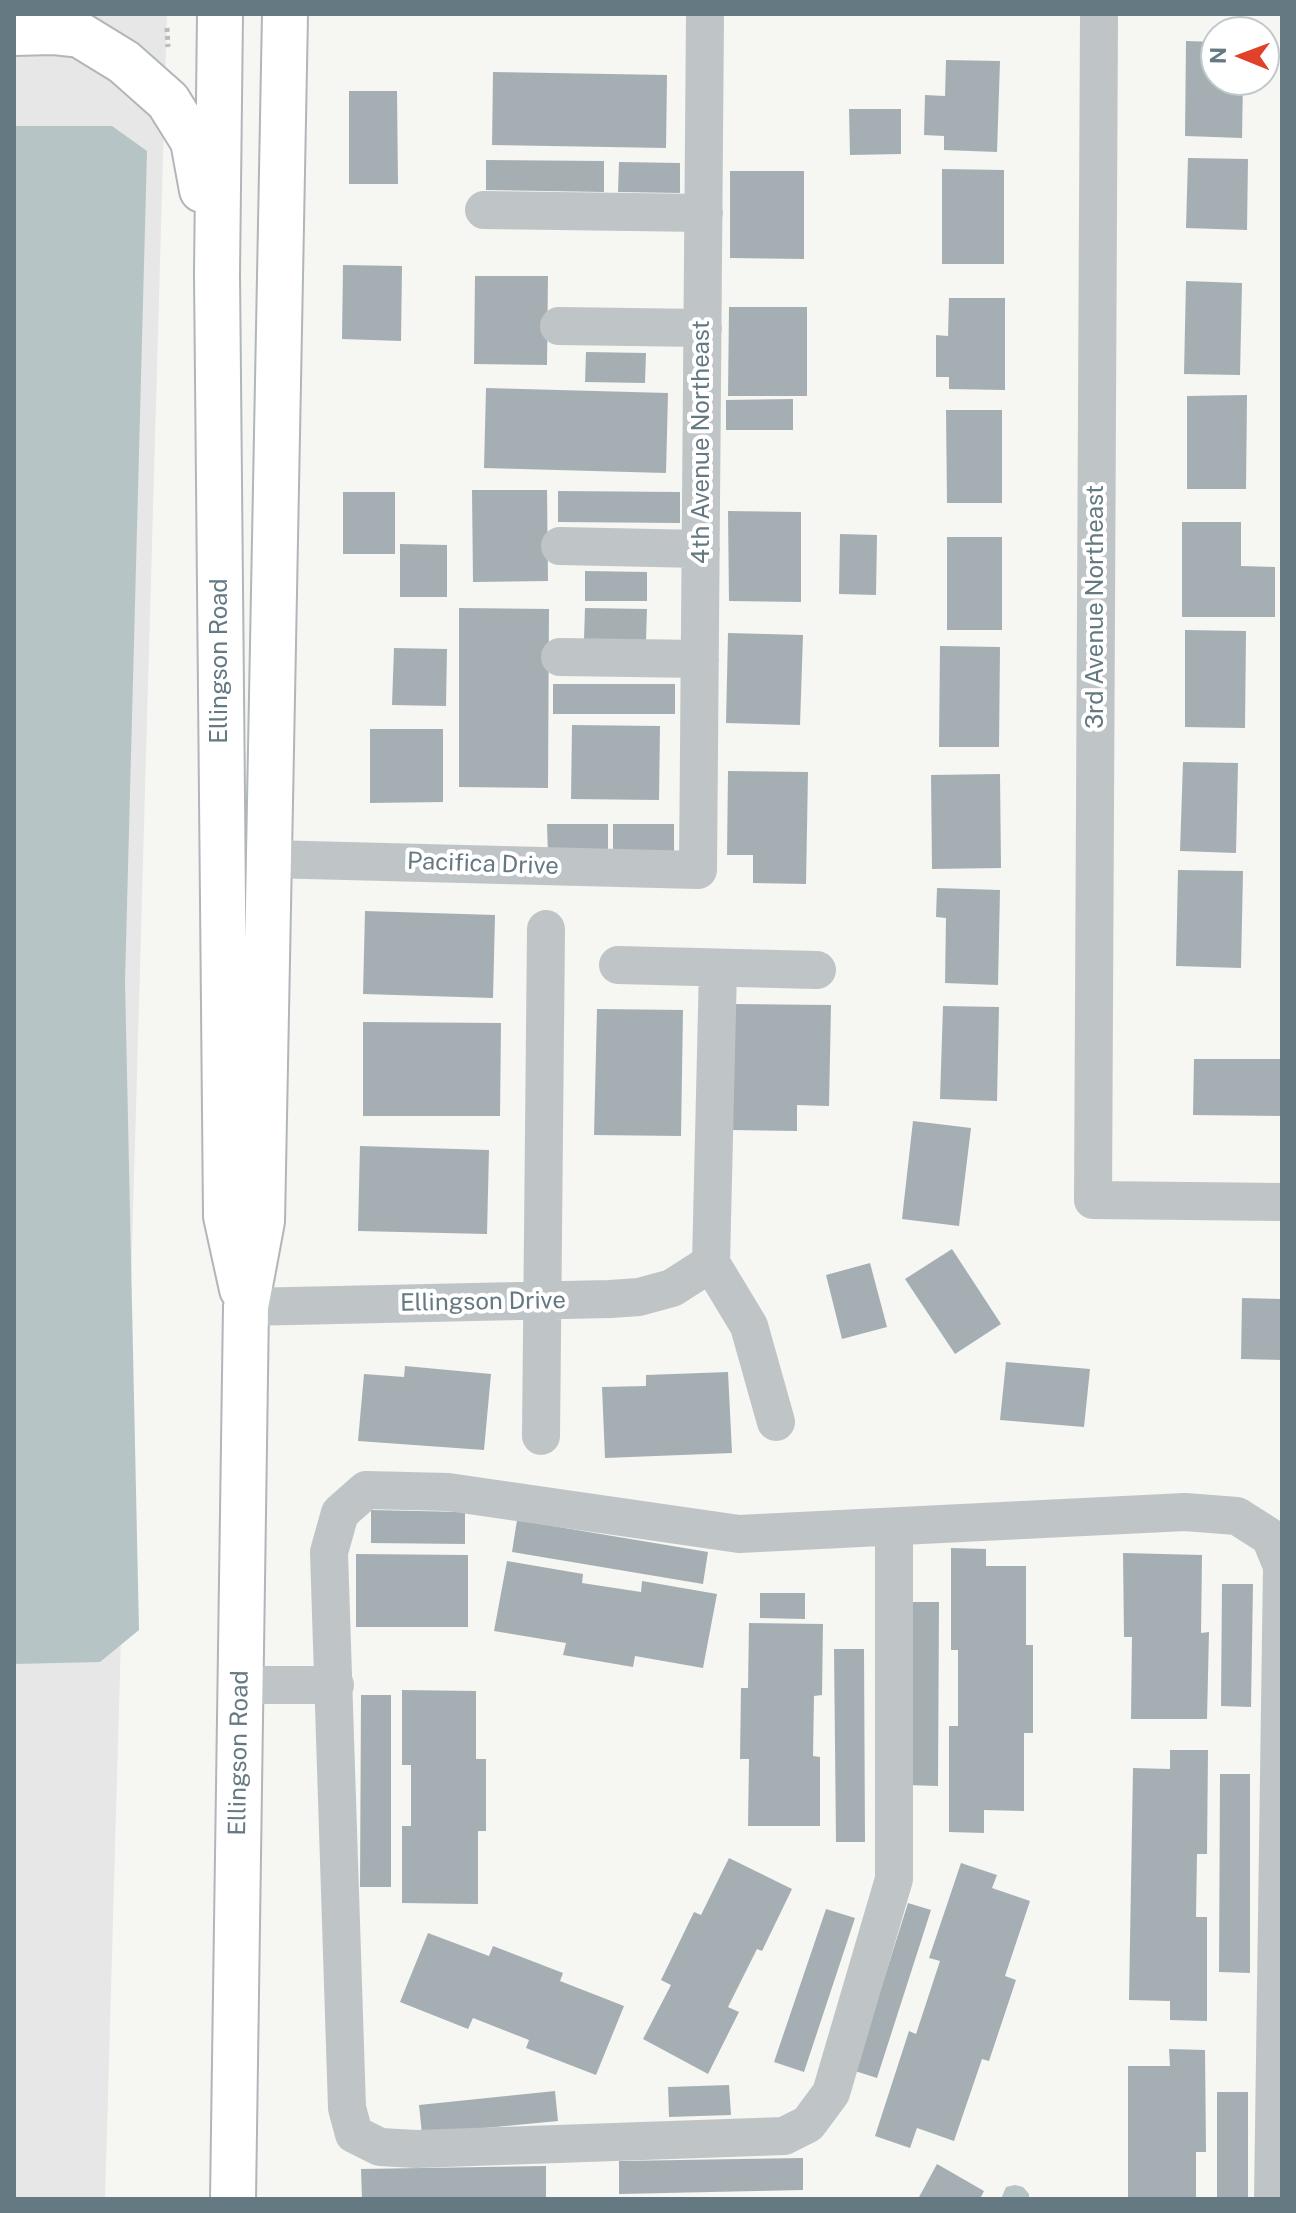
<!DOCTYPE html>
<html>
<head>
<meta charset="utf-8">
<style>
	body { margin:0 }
	#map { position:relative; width:1296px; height:2213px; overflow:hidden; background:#f6f6f2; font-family:"Public Sans",sans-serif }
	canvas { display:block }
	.frame { position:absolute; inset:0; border:16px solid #657983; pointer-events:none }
	.north { position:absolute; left:1200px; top:16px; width:80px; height:80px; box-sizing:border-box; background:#fff; border:2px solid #c1c9cd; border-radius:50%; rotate:271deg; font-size:22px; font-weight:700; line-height:32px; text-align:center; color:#657983 }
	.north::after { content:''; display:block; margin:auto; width:28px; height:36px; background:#e04128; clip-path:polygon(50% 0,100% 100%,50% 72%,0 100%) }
</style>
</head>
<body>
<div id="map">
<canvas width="1296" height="2213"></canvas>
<div class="frame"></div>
<div class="north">N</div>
</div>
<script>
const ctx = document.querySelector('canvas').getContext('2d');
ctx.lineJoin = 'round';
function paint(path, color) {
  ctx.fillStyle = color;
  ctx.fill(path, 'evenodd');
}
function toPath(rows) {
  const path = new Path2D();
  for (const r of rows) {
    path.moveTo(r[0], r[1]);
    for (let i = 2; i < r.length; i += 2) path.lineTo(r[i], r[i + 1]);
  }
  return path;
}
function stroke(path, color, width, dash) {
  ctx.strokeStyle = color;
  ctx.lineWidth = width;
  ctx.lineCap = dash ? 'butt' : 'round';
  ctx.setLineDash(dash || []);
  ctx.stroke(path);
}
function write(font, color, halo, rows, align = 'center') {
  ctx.font = font + ' "Public Sans",sans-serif';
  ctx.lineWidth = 8;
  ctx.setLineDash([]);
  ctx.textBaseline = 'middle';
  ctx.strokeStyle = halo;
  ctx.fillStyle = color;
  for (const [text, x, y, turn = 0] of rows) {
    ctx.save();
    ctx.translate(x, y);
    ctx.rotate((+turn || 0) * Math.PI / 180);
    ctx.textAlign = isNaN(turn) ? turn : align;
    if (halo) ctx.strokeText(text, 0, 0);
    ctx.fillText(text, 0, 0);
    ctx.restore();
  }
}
paint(toPath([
	[14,14,167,14,105,2199,14,2199]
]), '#e6e7e6');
paint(toPath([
	[14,126,112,126,147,151,125,981,139,1630,100,1662,14,1664],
	[1015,2185,1023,2187,1029,2194,1029,2199,1001,2199,1006,2187]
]), '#b6c4c6');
paint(toPath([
	[1186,41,1216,42,1216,80,1243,80,1242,138,1185,136],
	[946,60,1000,61,997,152,944,150,944,136,924,135,925,95,945,96],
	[493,72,667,75,666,148,492,145],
	[349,91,397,91,398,184,349,184],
	[849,109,901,109,901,154,850,155],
	[1188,158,1248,159,1247,230,1186,228],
	[486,160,604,161,604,192,486,190],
	[619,162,680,163,680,193,618,192],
	[942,169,1004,170,1004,264,942,264],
	[730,171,804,171,804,259,730,258],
	[343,265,402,266,401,341,342,339],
	[475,276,548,276,547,365,474,364],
	[1186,281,1242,283,1240,375,1184,374],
	[949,298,1005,298,1005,390,949,389,949,377,936,377,936,335,948,336],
	[729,307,807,307,807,396,728,396],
	[586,352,646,353,645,383,585,382],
	[486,388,668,393,666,473,484,468],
	[1247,395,1246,489,1187,489,1187,396],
	[793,399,793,430,726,430,726,400],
	[946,410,1002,410,1002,503,947,503],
	[472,490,547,490,548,581,473,582],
	[558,491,680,492,680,523,558,522],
	[343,492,395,492,395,554,343,554],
	[728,511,801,512,801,602,729,601],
	[1182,522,1241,522,1241,566,1275,567,1275,617,1182,617],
	[840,534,877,535,876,595,839,594],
	[947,537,1002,537,1002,630,947,630],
	[400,544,447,545,447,597,400,597],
	[585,571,647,572,647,601,585,601],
	[459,608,549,609,548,788,459,787],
	[585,608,647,609,646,640,584,639],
	[1185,630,1246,631,1245,728,1185,727],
	[728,633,803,635,800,725,726,723],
	[940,646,1000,647,999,747,939,747],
	[394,648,447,649,446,706,392,705],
	[553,684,675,684,675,714,553,714],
	[572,725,660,726,659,800,571,799],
	[370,729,443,729,443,802,370,803],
	[1183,762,1238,763,1236,853,1180,851],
	[728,771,808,772,806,884,753,883,753,855,727,855],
	[1000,774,1001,868,932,869,931,775],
	[547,824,608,824,608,854,548,855],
	[613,824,674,824,674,854,613,854],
	[1178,870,1243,871,1241,968,1176,966],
	[937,888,1000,890,998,985,945,983,946,918,936,917],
	[365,911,495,915,493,998,363,994],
	[733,1004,831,1005,829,1106,797,1105,797,1131,732,1130],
	[943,1006,999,1007,997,1101,940,1099],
	[597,1009,683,1010,681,1136,594,1135],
	[363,1022,501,1023,500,1116,363,1116],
	[1194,1059,1282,1059,1282,1116,1193,1115],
	[913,1121,971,1128,959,1226,902,1219],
	[360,1146,489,1150,487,1234,358,1231],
	[952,1249,1001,1324,955,1354,905,1279],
	[870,1263,887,1327,842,1339,826,1275],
	[1242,1298,1282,1299,1282,1360,1241,1359],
	[1006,1362,1090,1369,1084,1427,1000,1420],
	[405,1366,491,1374,484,1450,358,1441,364,1374,404,1377],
	[728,1372,732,1453,605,1458,602,1387,646,1386,646,1375],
	[371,1510,465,1512,465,1544,371,1543],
	[517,1520,708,1552,703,1584,512,1552],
	[951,1548,986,1549,986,1566,1026,1566,1026,1645,1033,1645,1033,1733,1024,1733,1024,1811,984,1810,984,1833,949,1832,949,1726,958,1726,958,1650,951,1650],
	[1123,1553,1202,1555,1201,1633,1209,1632,1207,1719,1131,1719,1132,1637,1124,1637],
	[356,1554,468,1555,468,1627,356,1627],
	[507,1561,583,1574,582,1583,641,1592,642,1581,717,1594,703,1668,635,1656,633,1667,563,1655,566,1643,494,1631],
	[1222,1584,1253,1584,1251,1707,1221,1706],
	[760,1593,805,1593,805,1619,760,1618],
	[908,1602,939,1602,938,1786,907,1785],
	[749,1623,823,1624,822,1695,814,1696,813,1756,820,1757,820,1826,748,1826,749,1759,740,1759,741,1688,748,1688],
	[834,1649,864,1649,865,1842,836,1842],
	[402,1690,476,1691,476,1759,486,1759,486,1831,478,1831,478,1904,402,1903,402,1826,411,1826,411,1765,402,1765],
	[361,1695,391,1695,391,1887,360,1887],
	[1170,1750,1208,1750,1207,1854,1197,1854,1196,1917,1207,1917,1207,2021,1170,2020,1170,2001,1129,2000,1133,1768,1170,1769],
	[1220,1774,1250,1774,1250,1973,1219,1972],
	[729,1858,792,1889,762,1951,757,1949,728,2007,739,2012,708,2074,643,2039,671,1985,661,1980,694,1912,701,1915],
	[961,1863,997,1875,992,1888,1030,1901,1005,1976,1016,1980,989,2061,982,2059,954,2141,917,2128,910,2148,875,2136,909,2031,916,2034,940,1961,929,1958],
	[908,1903,931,1910,877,2078,855,2071],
	[826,1909,855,1918,804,2072,774,2062],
	[428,1933,489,1956,493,1946,563,1973,560,1981,624,2006,596,2075,526,2048,529,2040,473,2018,468,2029,400,2002],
	[1169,2049,1205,2050,1206,2152,1196,2152,1196,2199,1128,2199,1128,2066,1170,2066],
	[729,2085,731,2115,669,2117,668,2087],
	[555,2091,558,2121,422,2134,419,2105],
	[1217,2092,1248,2092,1248,2199,1217,2199],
	[803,2158,803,2190,619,2194,619,2161],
	[937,2164,984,2191,980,2199,918,2199],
	[546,2166,546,2199,362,2199,361,2169]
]), '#a5afb3');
const major = toPath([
	[220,14,217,273,226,1216,242,1289],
	[14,33,52,32,80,35,124,62,168,101,193,141,202,190],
	[233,2199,246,1307,262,1221,285,14]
]);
stroke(major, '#b0b6b9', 48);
stroke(toPath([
	[167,28,168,47]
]), '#b9bcbe', 5, [4, 4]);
stroke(toPath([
	[1099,14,1093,1200,1282,1202],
	[484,210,704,213],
	[559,326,703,328],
	[560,546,701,549],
	[560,657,700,659],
	[268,859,698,870,705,14],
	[618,965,817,970],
	[718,968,711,1263,749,1326,776,1422],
	[246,1307,610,1299,639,1297,672,1288,711,1263],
	[541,1436,546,929],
	[894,1527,894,1879,831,2093,808,2124,784,2136,416,2149,380,2147,354,2134,347,2108,329,1552,340,1513,366,1490,448,1492,739,1534,1185,1512,1237,1516,1270,1537,1282,1566,1273,2199],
	[240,1685,335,1685]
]), '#bfc4c6', 38);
stroke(major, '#fff', 44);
write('24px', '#657983', '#fff', [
	["4th Avenue Northeast",702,442,-90],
	["3rd Avenue Northeast",1096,607,-90],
	["Ellingson Road",220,661,-90],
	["Pacifica Drive",483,864,2],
	["Ellingson Drive",483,1302,-1],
	["Ellingson Road",239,1753,-89]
]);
</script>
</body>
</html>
